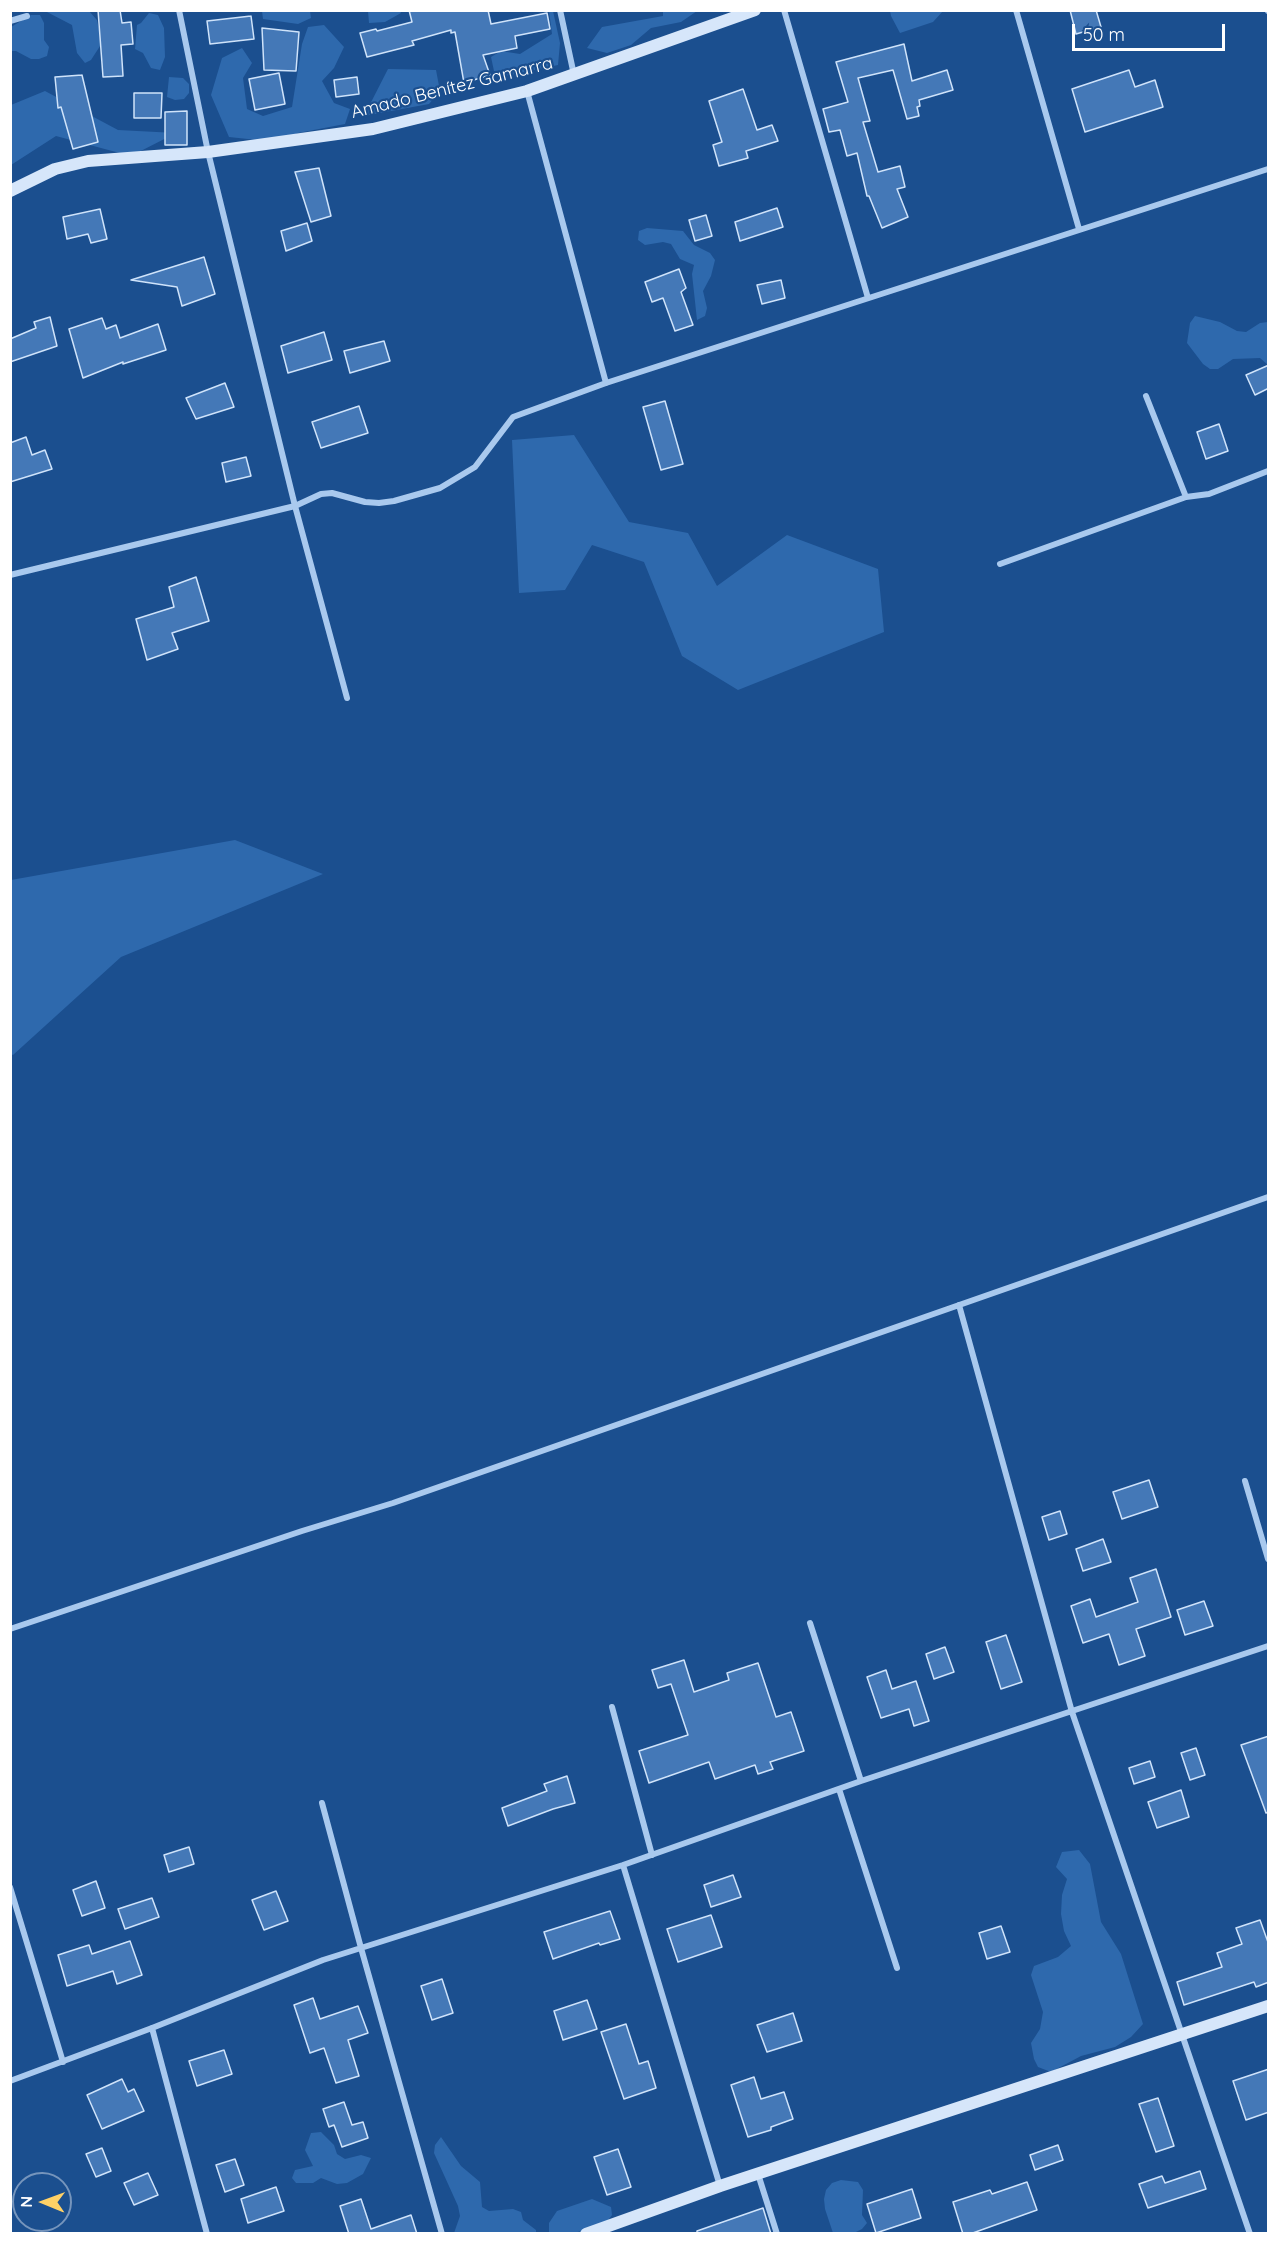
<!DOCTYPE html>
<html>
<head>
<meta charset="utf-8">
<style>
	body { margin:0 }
	#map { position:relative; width:1279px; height:2244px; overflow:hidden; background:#1b4f8f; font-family:Quicksand,sans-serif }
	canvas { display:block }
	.frame { position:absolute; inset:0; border:12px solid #fff; pointer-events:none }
	.north { position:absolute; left:12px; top:2172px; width:60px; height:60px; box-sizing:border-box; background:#1b4f8f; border:2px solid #7695bc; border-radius:50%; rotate:271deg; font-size:16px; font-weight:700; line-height:24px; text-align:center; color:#fff }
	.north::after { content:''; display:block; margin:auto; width:21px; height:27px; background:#ffd166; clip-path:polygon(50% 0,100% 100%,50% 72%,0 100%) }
	.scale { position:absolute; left:1072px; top:24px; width:153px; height:27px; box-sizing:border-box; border:3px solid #fff; border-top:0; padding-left:8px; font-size:18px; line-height:21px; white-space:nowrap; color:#fff; -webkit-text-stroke:4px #1b4f8f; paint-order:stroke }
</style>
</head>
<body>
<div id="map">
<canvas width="1279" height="2244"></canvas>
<div class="frame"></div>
<div class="north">N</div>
<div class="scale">50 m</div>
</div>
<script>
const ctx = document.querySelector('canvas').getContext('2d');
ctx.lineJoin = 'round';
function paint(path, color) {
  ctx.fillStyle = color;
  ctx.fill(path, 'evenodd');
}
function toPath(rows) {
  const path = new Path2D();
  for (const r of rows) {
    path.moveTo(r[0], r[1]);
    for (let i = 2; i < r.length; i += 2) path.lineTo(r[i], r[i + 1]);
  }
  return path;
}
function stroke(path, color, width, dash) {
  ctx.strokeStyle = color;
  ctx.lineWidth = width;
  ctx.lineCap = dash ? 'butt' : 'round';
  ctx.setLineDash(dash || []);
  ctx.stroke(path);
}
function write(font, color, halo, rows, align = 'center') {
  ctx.font = font + ' Quicksand,sans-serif';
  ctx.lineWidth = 4.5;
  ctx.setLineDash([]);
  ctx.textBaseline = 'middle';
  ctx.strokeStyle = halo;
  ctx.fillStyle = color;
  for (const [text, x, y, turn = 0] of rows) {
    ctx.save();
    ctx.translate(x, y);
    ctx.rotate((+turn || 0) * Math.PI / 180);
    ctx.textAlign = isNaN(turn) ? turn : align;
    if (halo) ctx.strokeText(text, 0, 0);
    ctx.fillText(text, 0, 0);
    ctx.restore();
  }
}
paint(toPath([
	[45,11,89,11,97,20,102,43,91,60,85,63,77,53,72,25],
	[262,11,310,11,311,18,298,24,263,19],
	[368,11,400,11,401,13,385,22,369,23],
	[549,11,553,11,560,43,558,65,506,76,494,71,491,57,501,51,520,54,552,34],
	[663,11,697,11,681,22,651,28,631,45,607,53,587,48,602,27,663,16],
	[890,11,890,10,943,11,933,22,900,33,891,16],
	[149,13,158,15,164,28,165,57,160,70,151,68,143,53,135,49,137,25,141,23],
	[31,15,40,15,44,23,44,40,49,47,47,56,39,59,31,59,16,51,11,51,11,27],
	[324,25,344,47,334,68,322,81,334,103,350,109,345,124,298,133,276,142,229,137,211,95,222,58,242,48,252,63,243,78,247,109,263,116,292,107,302,44,308,27],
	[388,69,436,70,440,91,429,104,364,116],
	[169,77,183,78,189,84,189,93,184,99,175,100,167,97],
	[45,91,118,130,176,133,131,156,56,136,11,165,11,105],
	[647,228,683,231,694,245,710,253,715,260,711,276,703,291,707,308,705,316,697,320,692,274,694,265,680,259,671,244,663,242,645,245,638,240,639,231],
	[1195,316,1220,322,1237,331,1246,332,1260,323,1268,322,1268,377,1265,374,1268,365,1260,358,1233,359,1218,369,1210,369,1203,364,1187,343,1190,323],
	[574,435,629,522,688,533,717,586,787,535,878,569,884,632,738,690,682,656,644,562,592,545,565,590,519,593,512,440],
	[235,840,323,874,121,957,13,1055,11,1054,11,880],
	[1079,1850,1090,1864,1101,1922,1121,1954,1143,2024,1131,2037,1115,2047,1081,2056,1051,2072,1038,2067,1034,2059,1031,2043,1040,2029,1043,2012,1031,1975,1034,1966,1058,1957,1071,1946,1064,1931,1061,1914,1062,1895,1067,1879,1056,1867,1062,1852],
	[321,2132,334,2145,337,2154,345,2159,361,2155,371,2158,363,2174,347,2183,337,2184,321,2178,313,2183,296,2183,292,2178,295,2170,313,2166,305,2150,311,2133],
	[441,2137,461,2166,480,2182,482,2207,489,2211,513,2209,521,2212,523,2220,536,2230,536,2233,454,2233,460,2216,458,2206,434,2153,435,2145],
	[841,2180,858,2182,863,2190,862,2215,867,2223,862,2229,854,2233,833,2233,825,2209,824,2199,826,2190,832,2183],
	[592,2199,611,2207,612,2215,604,2226,573,2233,549,2234,549,2223,557,2211]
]), '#2e69ad');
const building = toPath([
	[98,10,120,10,122,23,131,22,133,44,121,45,123,76,103,77,98,10],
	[409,10,488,10,491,24,547,13,550,29,515,36,517,48,483,55,490,75,464,83,455,32,451,33,451,30,412,41,414,45,367,57,360,33,376,29,377,31,412,22,409,10],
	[1070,10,1096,10,1101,27,1076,34,1070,10],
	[251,16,254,39,210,44,207,21,251,16],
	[262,28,299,32,296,71,264,70,262,28],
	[904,44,912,81,947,70,953,90,919,100,920,106,917,107,919,116,907,119,893,70,858,78,870,121,863,122,878,172,900,166,905,187,897,189,908,217,882,228,869,196,867,196,857,153,847,156,840,130,829,132,823,109,848,102,836,62,904,44],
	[1129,70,1135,87,1155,80,1163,107,1085,132,1072,89,1129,70],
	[279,73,285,104,255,110,249,79,279,73],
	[82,75,98,142,73,149,61,107,58,108,55,77,82,75],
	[357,77,359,94,336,97,334,80,357,77],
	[743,89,757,130,772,125,778,141,746,151,748,158,719,166,713,145,722,142,709,101,743,89],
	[134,93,162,93,161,118,134,118,134,93],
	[187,111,187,145,165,145,165,112,187,111],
	[319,168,331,216,311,222,295,172,319,168],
	[777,208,783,227,740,241,735,222,777,208],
	[100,209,107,239,91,243,88,234,67,239,63,217,100,209],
	[706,215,712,236,695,241,689,220,706,215],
	[307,223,312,241,286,251,281,231,307,223],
	[204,257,215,294,182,306,177,287,131,280,204,257],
	[679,269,686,288,681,292,693,325,675,331,663,298,652,302,645,282,679,269],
	[781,280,785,298,762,304,757,285,781,280],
	[50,317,57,346,10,362,10,339,36,328,34,322,50,317],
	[102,318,106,329,116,325,120,338,158,324,166,350,123,364,123,362,83,378,69,329,102,318],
	[324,332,332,360,288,373,281,346,324,332],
	[384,341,390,361,350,373,344,351,384,341],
	[1269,365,1269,388,1255,395,1246,375,1269,365],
	[225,383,234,407,196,419,186,398,225,383],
	[665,401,683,464,661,470,643,407,665,401],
	[359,406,368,433,321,448,312,422,359,406],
	[1219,424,1228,451,1206,459,1197,432,1219,424],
	[26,437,32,455,45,450,52,469,10,482,10,443,26,437],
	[246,457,251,476,226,482,222,463,246,457],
	[196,577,209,621,172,633,178,649,147,660,136,619,174,607,169,587,196,577],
	[1149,1480,1158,1507,1122,1519,1113,1492,1149,1480],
	[1060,1511,1067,1534,1049,1540,1042,1517,1060,1511],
	[1103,1539,1111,1562,1083,1571,1076,1549,1103,1539],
	[1156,1569,1171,1617,1136,1629,1145,1656,1119,1665,1109,1634,1083,1643,1071,1606,1090,1599,1096,1617,1138,1602,1130,1578,1156,1569],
	[1204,1601,1213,1626,1185,1635,1177,1610,1204,1601],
	[1006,1635,1022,1682,1001,1689,986,1642,1006,1635],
	[945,1647,954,1672,934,1679,926,1654,945,1647],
	[684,1660,694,1692,729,1680,727,1673,758,1663,776,1717,791,1712,804,1751,770,1762,773,1769,758,1774,755,1765,715,1779,709,1762,649,1783,639,1751,688,1735,671,1684,658,1688,652,1670,684,1660],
	[886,1670,892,1689,916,1681,929,1721,914,1726,909,1709,881,1718,867,1677,886,1670],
	[1269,1736,1269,1812,1266,1813,1241,1745,1269,1736],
	[1196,1748,1205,1775,1190,1780,1181,1753,1196,1748],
	[1150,1761,1155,1777,1134,1784,1129,1768,1150,1761],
	[567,1776,575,1803,553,1809,508,1826,502,1808,547,1791,544,1784,567,1776],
	[1181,1790,1189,1817,1157,1828,1148,1802,1181,1790],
	[189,1847,194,1864,169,1872,164,1855,189,1847],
	[733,1875,741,1897,711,1907,704,1885,733,1875],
	[96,1881,105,1908,82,1916,73,1890,96,1881],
	[276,1891,288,1921,264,1930,252,1900,276,1891],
	[152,1898,159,1917,125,1929,118,1909,152,1898],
	[610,1911,620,1939,600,1945,599,1943,553,1959,544,1932,610,1911],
	[711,1915,722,1947,678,1962,667,1929,711,1915],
	[1260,1920,1269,1945,1269,1982,1256,1987,1254,1982,1184,2005,1177,1982,1222,1967,1217,1953,1242,1944,1236,1928,1260,1920],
	[1001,1926,1010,1952,987,1959,979,1933,1001,1926],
	[130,1941,142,1975,117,1984,113,1971,67,1986,58,1955,89,1945,92,1954,130,1941],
	[442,1979,453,2013,432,2020,421,1986,442,1979],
	[313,1998,320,2019,358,2006,368,2033,348,2040,359,2076,336,2083,324,2048,310,2053,294,2005,313,1998],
	[587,2000,597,2029,563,2040,554,2011,587,2000],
	[793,2013,802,2041,767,2052,757,2025,793,2013],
	[626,2024,639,2064,648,2061,656,2088,624,2099,601,2032,626,2024],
	[224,2050,232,2074,197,2086,189,2061,224,2050],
	[1269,2069,1269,2112,1246,2120,1233,2081,1269,2069],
	[754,2077,761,2099,784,2092,793,2119,771,2127,771,2130,748,2137,731,2085,754,2077],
	[122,2079,128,2092,134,2089,144,2111,102,2129,87,2095,122,2079],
	[1158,2098,1174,2146,1156,2152,1139,2104,1158,2098],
	[344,2102,352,2125,363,2122,368,2138,342,2147,334,2125,329,2127,323,2109,344,2102],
	[1058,2145,1063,2160,1035,2170,1030,2155,1058,2145],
	[102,2148,111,2171,96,2177,86,2154,102,2148],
	[618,2149,631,2187,607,2195,594,2157,618,2149],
	[235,2159,244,2185,225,2192,216,2165,235,2159],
	[1200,2171,1206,2189,1148,2208,1139,2184,1162,2176,1165,2183,1200,2171],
	[148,2173,158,2195,134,2205,124,2183,148,2173],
	[1027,2182,1037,2210,970,2234,963,2234,953,2202,990,2190,992,2194,1027,2182],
	[276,2187,284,2211,248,2223,241,2199,276,2187],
	[912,2189,921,2218,876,2233,867,2204,912,2189],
	[361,2199,371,2229,411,2215,417,2234,349,2234,340,2206,361,2199],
	[763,2208,771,2234,697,2234,697,2231,763,2208]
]);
paint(building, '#4478b7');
stroke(building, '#cfe3fa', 1.5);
stroke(toPath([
	[179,10,208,152,295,506,347,698],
	[560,10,574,75],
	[784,10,868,298],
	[1016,10,1079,229],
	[1268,10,1268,11],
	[10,21,27,16],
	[527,91,606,383],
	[1146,396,1186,497],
	[1000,564,1186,497,1209,494,1268,471],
	[10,575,295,506,321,494,332,493,365,502,379,503,394,501,440,488,475,467,513,417,606,383,1268,169],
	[959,1305,1072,1712,1250,2234],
	[1245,1481,1268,1559],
	[810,1623,861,1781],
	[10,1629,302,1531,393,1503,1268,1197],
	[612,1707,652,1855],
	[839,1789,897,1968],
	[322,1803,361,1948,442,2234],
	[623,1865,720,2186],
	[10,1887,63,2062],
	[152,2028,207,2234],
	[10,2081,152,2028,323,1960,623,1865,861,1781,1268,1646],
	[758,2174,777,2234]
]), '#a9c9ee', 6);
stroke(toPath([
	[10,191,55,169,88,161,208,152,373,129,527,91,755,10],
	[586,2234,720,2186,1268,2006]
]), '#d6e6fa', 12);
write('18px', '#fff', '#1b4f8f', [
	["Amado Benítez Gamarra",452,88,-14]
]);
</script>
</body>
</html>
